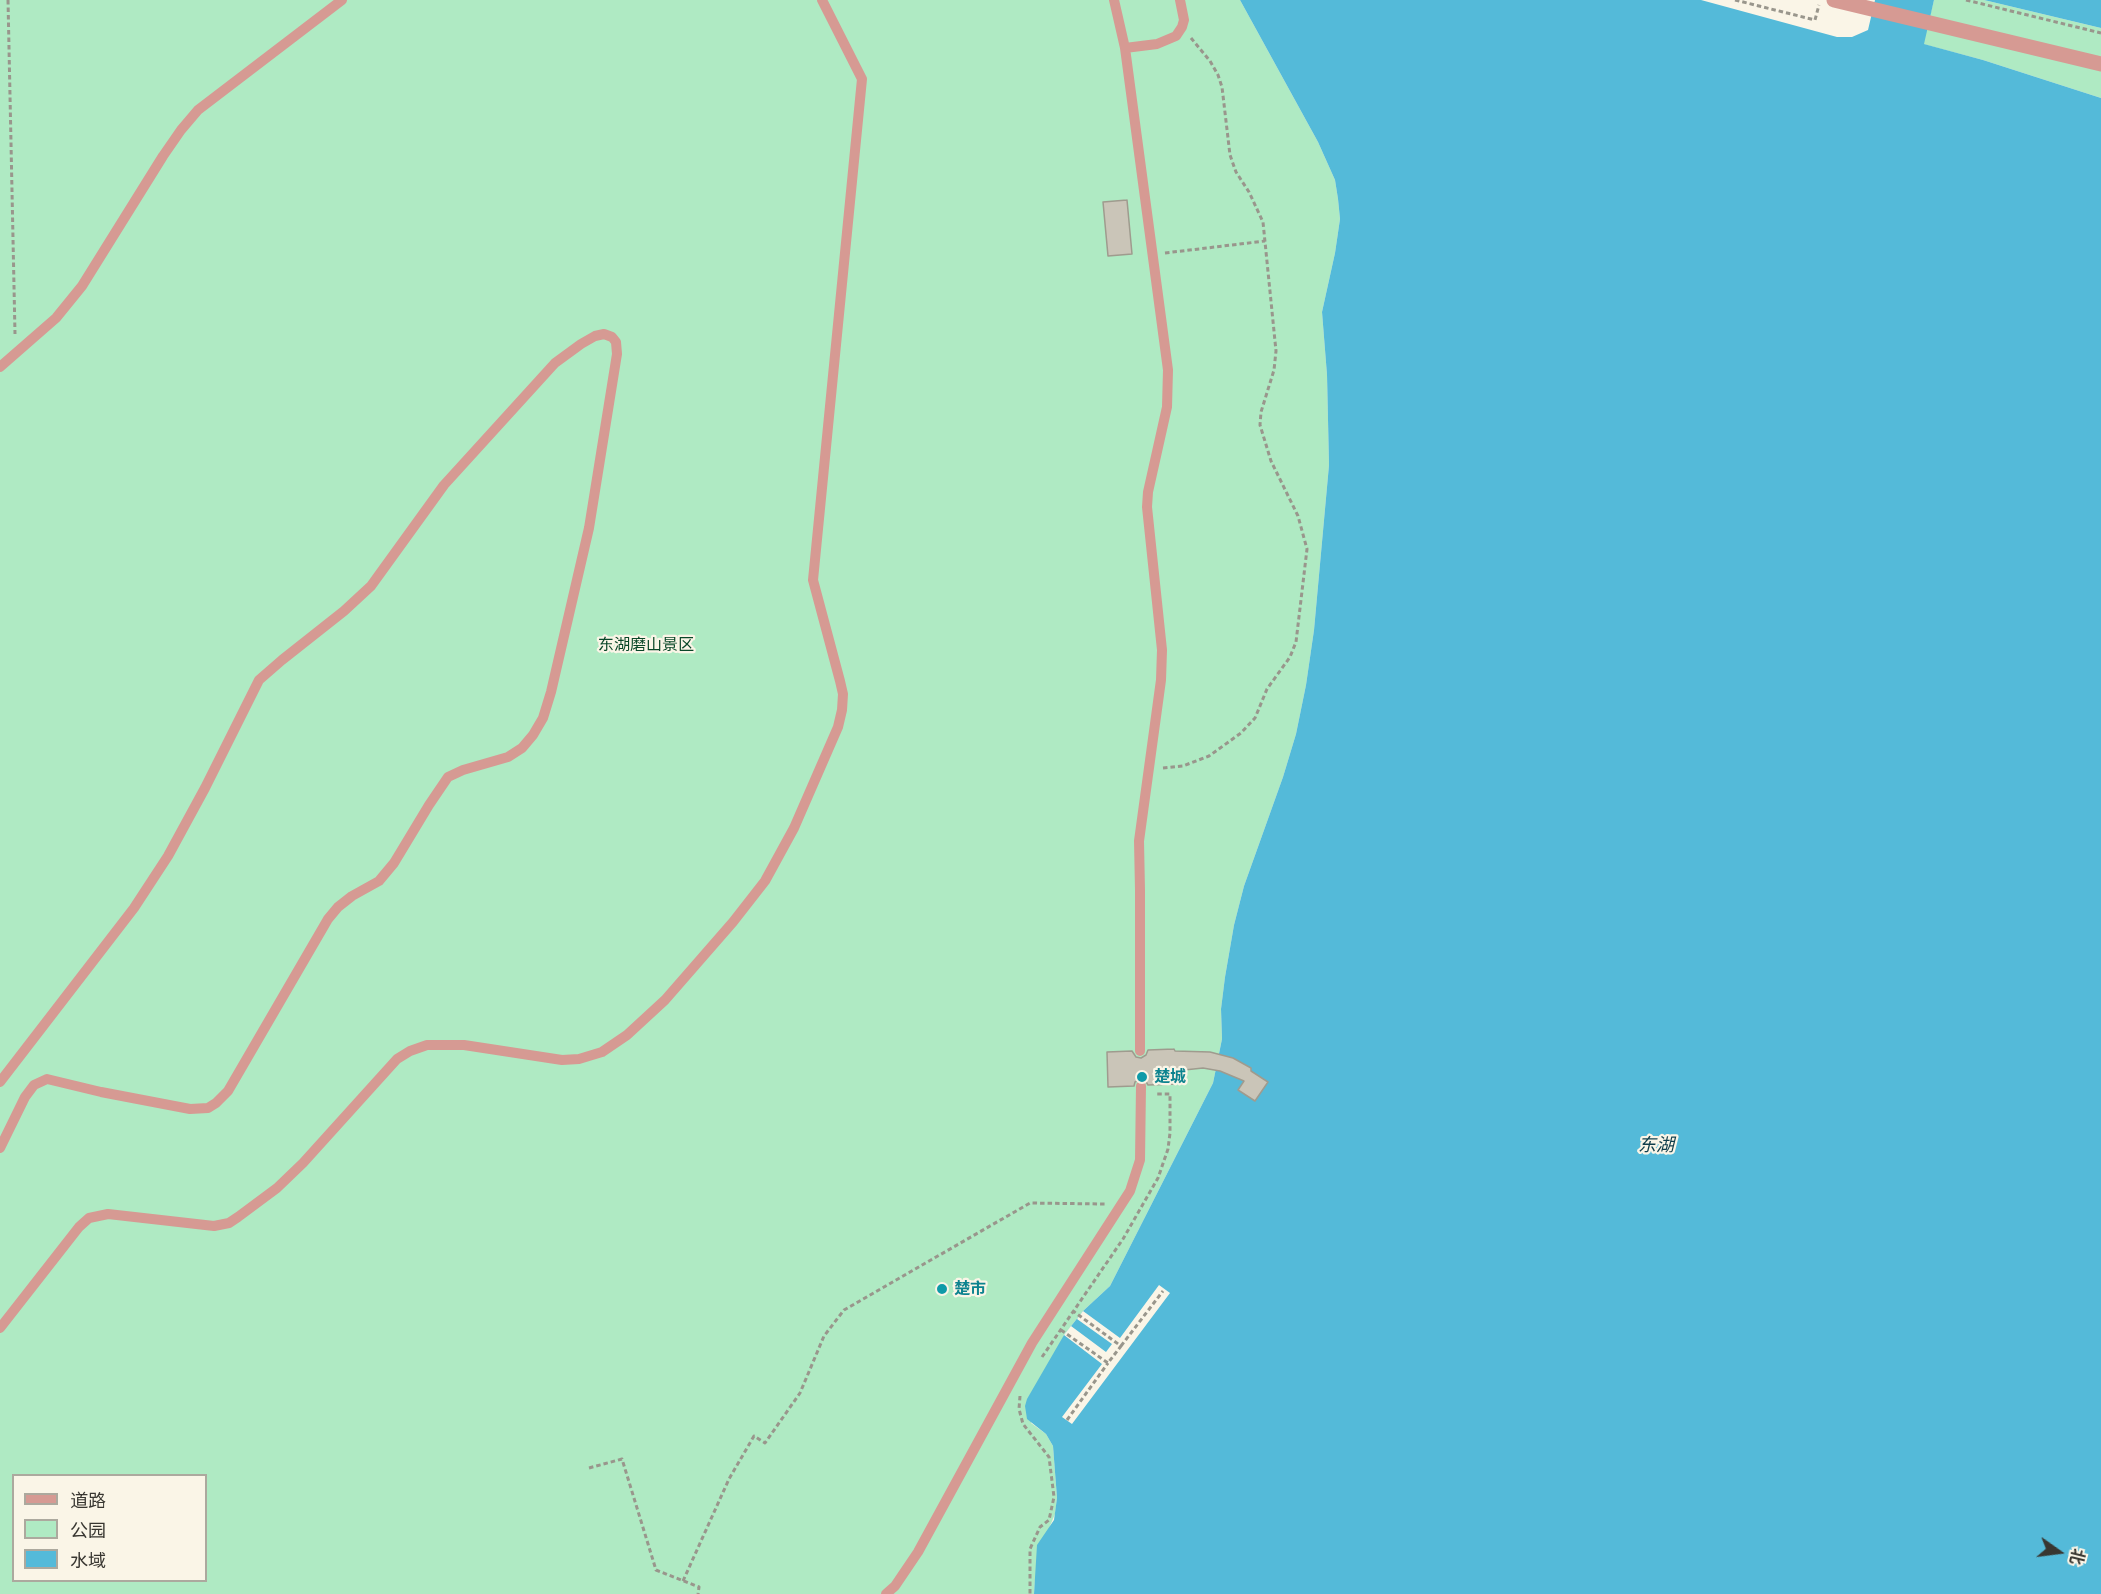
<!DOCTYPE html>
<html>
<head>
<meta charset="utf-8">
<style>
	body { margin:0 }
	#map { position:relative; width:2101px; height:1594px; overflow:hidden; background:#faf5e7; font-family:Montserrat,"Noto Sans SC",sans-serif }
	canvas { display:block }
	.legend { position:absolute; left:12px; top:1474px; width:195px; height:108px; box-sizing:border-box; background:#faf5e7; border:2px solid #aca99e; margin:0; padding:8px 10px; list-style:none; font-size:18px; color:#383631 }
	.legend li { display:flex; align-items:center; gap:12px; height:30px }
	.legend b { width:30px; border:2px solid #aca99e }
	.north { position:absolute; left:2029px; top:1522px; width:60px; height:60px; -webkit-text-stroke:4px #faf5e7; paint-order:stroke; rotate:104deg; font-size:16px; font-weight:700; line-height:24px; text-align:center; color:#383631 }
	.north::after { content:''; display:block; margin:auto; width:21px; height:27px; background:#383631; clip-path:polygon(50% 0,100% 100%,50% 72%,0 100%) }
</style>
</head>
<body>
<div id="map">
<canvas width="2101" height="1594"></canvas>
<ul class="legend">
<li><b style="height:8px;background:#d69a93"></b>道路</li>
<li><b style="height:16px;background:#afeac3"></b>公园</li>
<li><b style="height:16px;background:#54bad9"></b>水域</li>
</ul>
<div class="north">北</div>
</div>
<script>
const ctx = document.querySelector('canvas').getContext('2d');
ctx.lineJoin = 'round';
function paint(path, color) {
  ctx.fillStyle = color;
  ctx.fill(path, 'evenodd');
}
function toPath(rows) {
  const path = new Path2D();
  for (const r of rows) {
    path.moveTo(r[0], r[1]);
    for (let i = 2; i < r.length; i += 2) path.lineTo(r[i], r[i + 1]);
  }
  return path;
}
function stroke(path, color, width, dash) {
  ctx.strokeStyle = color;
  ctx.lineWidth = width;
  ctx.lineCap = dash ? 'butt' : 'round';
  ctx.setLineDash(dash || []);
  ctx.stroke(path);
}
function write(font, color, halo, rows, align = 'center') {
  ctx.font = font + ' Montserrat,"Noto Sans SC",sans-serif';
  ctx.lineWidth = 4.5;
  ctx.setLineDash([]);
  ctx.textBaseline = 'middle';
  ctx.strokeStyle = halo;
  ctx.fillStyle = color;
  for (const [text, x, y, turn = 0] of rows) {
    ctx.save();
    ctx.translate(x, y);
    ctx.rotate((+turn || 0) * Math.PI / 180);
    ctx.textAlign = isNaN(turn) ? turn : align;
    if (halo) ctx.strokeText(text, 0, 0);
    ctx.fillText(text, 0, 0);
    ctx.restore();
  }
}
paint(toPath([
	[0,0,1240,0,1318,142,1335,180,1338,199,1340,219,1335,253,1322,312,1327,375,1329,465,1314,630,1306,685,1296,734,1283,777,1244,886,1234,925,1225,977,1221,1009,1222,1039,1213,1083,1110,1286,1083,1311,1064,1335,1031,1423,1046,1434,1053,1446,1057,1498,1055,1514,1050,1526,1035,1580,1034,1594,0,1594],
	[14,1476,206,1476,206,1580,14,1580],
	[1934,0,1984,0,2101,28,2101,98,1983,60,1923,44]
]), '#afeac3');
paint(toPath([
	[1240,0,1701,0,1837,37,1852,37,1868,30,1875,0,1934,0,1924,44,1983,60,2101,98,2101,1594,1034,1594,1037,1545,1054,1520,1057,1498,1053,1446,1046,1434,1027,1419,1025,1406,1027,1399,1064,1335,1083,1311,1110,1286,1213,1083,1222,1039,1221,1009,1225,977,1234,925,1244,886,1283,777,1296,734,1306,685,1314,630,1329,465,1327,375,1322,312,1335,253,1340,219,1338,199,1335,180,1318,142],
	[1984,0,2101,0,2101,28]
]), '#54bad9');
paint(toPath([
	[1159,1285,1170,1293,1072,1424,1062,1417,1102,1364,1064,1335,1071,1326,1106,1352,1112,1344,1077,1319,1083,1311,1120,1338]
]), '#faf5e7');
const building = toPath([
	[1127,200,1132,254,1108,256,1103,202,1127,200],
	[1174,1049,1175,1051,1210,1052,1233,1058,1251,1068,1251,1071,1268,1082,1255,1101,1238,1090,1244,1081,1220,1071,1203,1068,1175,1071,1176,1084,1148,1085,1145,1080,1141,1079,1135,1082,1134,1086,1108,1087,1107,1052,1132,1051,1136,1057,1141,1058,1146,1055,1148,1050,1174,1049]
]);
paint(building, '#cac5b8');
stroke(building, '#9f9b8e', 1.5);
stroke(toPath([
	[8,0,15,334],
	[1735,0,1815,20,1819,5],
	[1966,0,2101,33],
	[1165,253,1265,241],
	[1163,768,1183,766,1209,756,1241,733,1255,718,1267,689,1290,657,1296,642,1307,549,1298,516,1271,461,1260,425,1261,412,1274,370,1276,351,1263,222,1249,192,1236,172,1230,155,1222,87,1218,75,1210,61,1191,38],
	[1061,1330,1108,1363,1121,1346,1073,1311],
	[1121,1346,1163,1291],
	[1042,1357,1123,1239,1158,1178,1168,1149,1170,1133,1170,1094,1155,1094],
	[1020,1396,1019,1409,1023,1424,1049,1457,1054,1497,1049,1520,1040,1527,1030,1549,1030,1594],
	[1067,1420,1108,1363],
	[589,1468,622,1459,656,1570,699,1587,698,1594],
	[683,1581,729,1479,754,1436,765,1443,800,1393,824,1336,844,1310,1030,1203,1106,1204]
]), '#99968c', 3, [4.5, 3]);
stroke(toPath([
	[1114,0,1125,48,1168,370,1167,407,1148,492,1147,507,1162,650,1161,680,1139,841,1140,890,1140,1051],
	[1125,48,1157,44,1176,36,1182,27,1184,20,1180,0],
	[0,367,56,318,82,286,163,156,181,130,198,110,342,0],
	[0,1082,134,908,168,856,205,788,259,680,282,660,344,611,371,586,444,485,555,363,581,344,595,336,604,334,612,337,616,342,617,354,589,528,551,692,543,718,533,735,522,748,508,757,463,770,448,777,429,805,394,863,379,881,352,896,338,907,328,919,228,1091,216,1103,208,1108,190,1109,101,1092,47,1079,34,1085,25,1097,0,1148],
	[0,1328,79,1227,89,1218,108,1214,214,1226,229,1223,238,1217,277,1188,303,1163,397,1059,410,1051,427,1045,464,1045,562,1060,579,1059,602,1052,627,1035,665,1000,733,922,765,881,794,828,838,727,842,710,843,694,840,681,813,580,862,79,822,0],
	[886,1594,895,1586,918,1552,1032,1343,1130,1191,1140,1160,1141,1086]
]), '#d69a93', 10);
stroke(toPath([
	[1834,0,2101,64]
]), '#d69a93', 15);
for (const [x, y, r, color] of [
	[1142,1077,6,"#0f9aa8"],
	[942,1289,6,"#0f9aa8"]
]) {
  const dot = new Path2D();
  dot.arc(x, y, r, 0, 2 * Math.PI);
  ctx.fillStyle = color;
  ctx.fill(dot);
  stroke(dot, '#faf5e7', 2);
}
write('16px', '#094728', '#faf5e7', [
	["东湖磨山景区",646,645]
]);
write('bold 16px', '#0d838f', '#faf5e7', [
	["楚城",1154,1077],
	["楚市",954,1289]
], 'left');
write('italic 18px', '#0f3d4b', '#faf5e7', [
	["东湖",1656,1146]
]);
</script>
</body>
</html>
